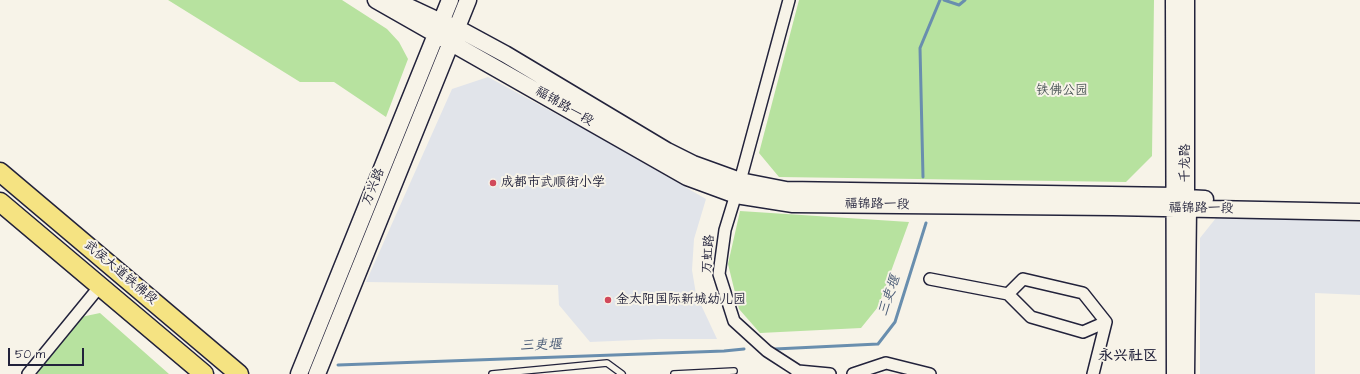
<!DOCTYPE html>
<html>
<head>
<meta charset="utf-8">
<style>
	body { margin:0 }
	#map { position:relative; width:1360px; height:374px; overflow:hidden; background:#f7f3e8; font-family:"Architects Daughter",sans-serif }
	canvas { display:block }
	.scale { position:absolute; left:8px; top:348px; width:76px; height:18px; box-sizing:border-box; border:2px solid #22223b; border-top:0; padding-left:5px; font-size:12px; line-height:14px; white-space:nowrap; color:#22223b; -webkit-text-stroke:3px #f7f3e8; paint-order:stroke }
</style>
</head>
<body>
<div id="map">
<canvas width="1360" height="374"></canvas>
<div class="scale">50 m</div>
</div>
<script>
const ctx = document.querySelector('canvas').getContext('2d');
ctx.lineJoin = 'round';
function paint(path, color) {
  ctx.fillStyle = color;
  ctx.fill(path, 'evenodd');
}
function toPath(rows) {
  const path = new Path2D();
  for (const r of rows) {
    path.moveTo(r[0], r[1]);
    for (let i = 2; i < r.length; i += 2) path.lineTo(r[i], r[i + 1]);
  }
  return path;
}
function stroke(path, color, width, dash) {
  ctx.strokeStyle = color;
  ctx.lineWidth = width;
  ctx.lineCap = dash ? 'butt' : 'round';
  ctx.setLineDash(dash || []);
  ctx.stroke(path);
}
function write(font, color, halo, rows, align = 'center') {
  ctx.font = font + ' "Architects Daughter","LXGW WenKai TC",sans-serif';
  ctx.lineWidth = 4;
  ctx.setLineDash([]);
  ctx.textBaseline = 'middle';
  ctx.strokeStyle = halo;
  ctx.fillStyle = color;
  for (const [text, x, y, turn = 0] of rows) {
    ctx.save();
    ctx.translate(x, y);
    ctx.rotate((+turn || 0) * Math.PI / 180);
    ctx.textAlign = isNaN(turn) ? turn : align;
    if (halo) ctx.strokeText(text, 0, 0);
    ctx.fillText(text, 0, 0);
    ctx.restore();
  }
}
paint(toPath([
	[488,77,595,135,706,199,694,239,692,270,696,294,717,339,659,339,590,342,559,305,558,285,366,282,452,89],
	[1216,218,1300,219,1360,222,1360,295,1315,293,1315,374,1200,374,1200,238]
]), '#e1e4ea');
paint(toPath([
	[168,0,342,0,387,29,399,42,408,59,386,117,334,82,300,82],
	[799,0,1154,0,1152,156,1126,182,779,177,759,153],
	[740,211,909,222,878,307,861,328,760,333,739,309,728,264],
	[100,313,169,374,37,374,64,338,81,317]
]), '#b7e29f');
stroke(toPath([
	[944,0,959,5,965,0],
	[923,177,920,48,940,0],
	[775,349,878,344,895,322,926,223],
	[338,365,724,351,744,349]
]), '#698eae', 3);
const lane = toPath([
	[492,374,607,363,622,374],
	[674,374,734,371]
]);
const street = toPath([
	[789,0,740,181,725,230,719,274,734,321,767,351,798,371],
	[930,279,1008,294,1023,279,1083,293,1106,322,1093,374],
	[1008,294,1031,317,1083,332,1106,322],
	[28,374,100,286],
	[797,374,798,371,830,374],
	[853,374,886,363,930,374]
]);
const secondary = toPath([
	[376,0,687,177,736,195,793,204,1113,207,1360,212],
	[1174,0,1175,374],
	[398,2,441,22,457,28,505,54,667,151,693,164,740,181,786,190,1175,196,1186,198,1205,199],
	[299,374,450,0],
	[317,374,468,0],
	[1186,374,1188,209,1186,198,1186,0]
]);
const primary = toPath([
	[0,172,239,374],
	[0,202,204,374]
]);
stroke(lane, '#22223b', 8);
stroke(street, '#22223b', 14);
stroke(secondary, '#22223b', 19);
stroke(primary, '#22223b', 21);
stroke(lane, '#f7f3e8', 5.5);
stroke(street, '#f7f3e8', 11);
stroke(secondary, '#f7f3e8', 16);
stroke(primary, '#f5e382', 18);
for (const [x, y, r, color] of [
	[493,183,4,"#d1495b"],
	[608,300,4,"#d1495b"]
]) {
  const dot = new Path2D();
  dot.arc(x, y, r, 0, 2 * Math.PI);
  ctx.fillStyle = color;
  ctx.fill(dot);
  stroke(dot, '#f7f3e8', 1.5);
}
write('13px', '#475254', '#f7f3e8', [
	["铁佛公园",1062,91]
]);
write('13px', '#22223b', '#f7f3e8', [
	["福锦路一段",564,107,30],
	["千龙路",1186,163,-90],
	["万兴路",374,187,-68],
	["福锦路一段",877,205,1],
	["福锦路一段",1201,209,1],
	["万虹路",709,254,-86],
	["武侯大道铁佛段",120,273,40]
]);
write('13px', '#22223b', '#f7f3e8', [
	["成都市武顺街小学",501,183],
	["金太阳国际新城幼儿园",616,300]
], 'left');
write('italic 14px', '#465874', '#f7f3e8', [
	["三吏堰",890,296,-71],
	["三吏堰",541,346,-2]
]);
write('bold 15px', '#22223b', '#f7f3e8', [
	["永兴社区",1128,357]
]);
</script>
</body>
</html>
